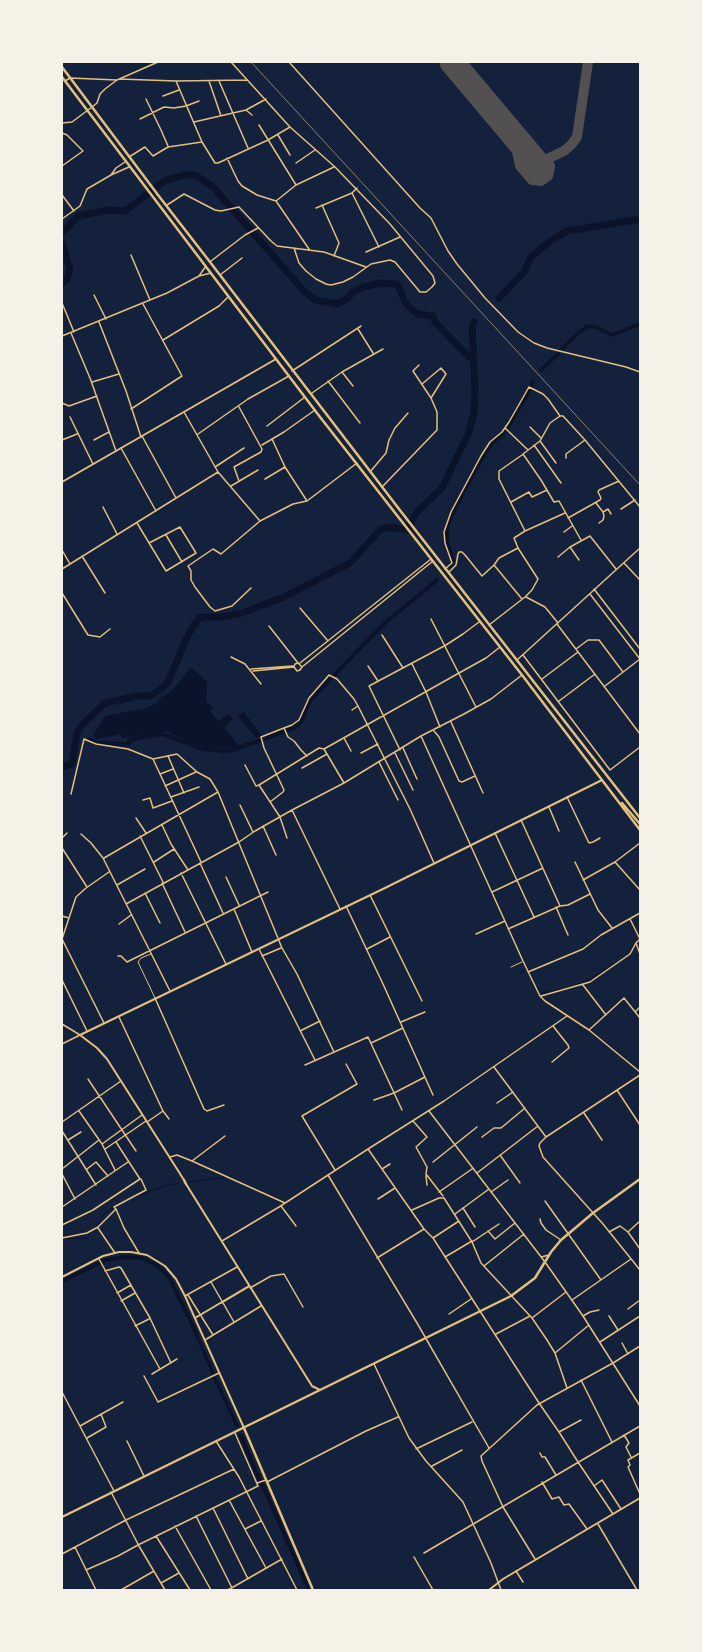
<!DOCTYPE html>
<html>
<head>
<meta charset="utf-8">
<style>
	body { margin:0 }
	#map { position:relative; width:702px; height:1652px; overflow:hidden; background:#14213d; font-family:"IBM Plex Sans",sans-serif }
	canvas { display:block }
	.frame { position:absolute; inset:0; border:63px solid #f6f1e7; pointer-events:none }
</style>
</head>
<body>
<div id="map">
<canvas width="702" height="1652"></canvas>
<div class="frame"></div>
</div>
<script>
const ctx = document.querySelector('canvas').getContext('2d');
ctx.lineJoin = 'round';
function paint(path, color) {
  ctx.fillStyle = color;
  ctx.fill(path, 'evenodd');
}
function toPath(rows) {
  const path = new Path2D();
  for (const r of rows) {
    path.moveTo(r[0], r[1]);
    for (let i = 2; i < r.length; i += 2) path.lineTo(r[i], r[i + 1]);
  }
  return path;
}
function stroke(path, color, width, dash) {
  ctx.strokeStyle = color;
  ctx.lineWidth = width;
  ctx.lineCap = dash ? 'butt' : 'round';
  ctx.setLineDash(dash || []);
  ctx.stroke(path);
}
paint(toPath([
	[191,667,207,682,206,701,213,708,210,711,218,721,229,714,233,719,224,727,239,746,232,748,215,748,197,746,167,732,122,738,121,734,96,739,93,735,105,716,147,708,158,702,160,698,172,691],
	[244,712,262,736,256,738,238,716],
	[195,1328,215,1374,212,1375,192,1329],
	[216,1377,239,1426,236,1428,213,1378],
	[242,1433,261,1480,258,1481,238,1435]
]), '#0b132b');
stroke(toPath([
	[520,973,524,971],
	[532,974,534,980],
	[537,987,540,992,544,993,569,987,589,980,614,963],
	[190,1182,225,1177],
	[134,1197,165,1186,179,1183],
	[94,1229,105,1213,117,1206],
	[62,1239,87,1238,92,1231]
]), '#0b132b', 1);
stroke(toPath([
	[561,350,579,332,588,326,596,327,612,335,640,324],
	[541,370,558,354],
	[451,567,453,562,447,540,447,533,448,525,456,506,485,453,492,443,505,432,528,393,533,381],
	[89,739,96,743,129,744,129,740,162,734,202,749,226,751,233,750,294,728,301,722,310,701,338,671,385,623,437,580],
	[62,1281,106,1260,125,1257,142,1258,158,1266,169,1277,196,1333],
	[258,1475,309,1590]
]), '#0b132b', 4);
stroke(toPath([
	[62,233,78,216,108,210,125,211,166,180,186,175,195,175,213,187,303,290,315,300,338,304,348,298,354,291,364,287,380,283,396,284,399,287,405,302,412,310,418,314,433,316,435,322,469,357,473,358],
	[62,243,70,270,67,279,62,283],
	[499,298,524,272,531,257,549,242,567,231,640,219],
	[62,767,72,764,77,733,82,725,105,703,138,696,150,696,160,690,168,682,189,633,200,617,221,617,242,613,284,597,350,563,381,529,390,527,407,530,416,513,442,488,469,432,474,412,475,392,472,327,474,322]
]), '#0b132b', 7);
stroke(toPath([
	[514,135,520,166,532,180,541,181,548,176,550,166,545,160,533,158],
	[545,160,564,151,571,145,577,137,588,62]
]), '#525050', 10);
stroke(toPath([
	[452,62,542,169]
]), '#525050', 25);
stroke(toPath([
	[151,954,141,958,138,962,155,998],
	[511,967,522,962]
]), '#e5c07b', 1);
stroke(toPath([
	[231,62,290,127,335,167,390,224,433,276,435,283,432,287,426,292,420,292,395,262,390,260,371,264,353,277,343,282,331,285,326,284,316,279,306,271,299,263,294,248],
	[289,62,420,208,431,218,448,251,457,264,485,298,518,332,534,343,547,348,626,367,640,372],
	[119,79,176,81,247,80],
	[65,81,70,78,117,80,158,62],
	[176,81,202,142,215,163,218,163,268,140,290,127],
	[209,81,221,116],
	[219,81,248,148],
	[163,96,179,90],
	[146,99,161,130,168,146],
	[246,110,252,115],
	[140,119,164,107,174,108,186,106,199,101],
	[194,122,246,110,266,99],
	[62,123,72,122,92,107,97,103,100,94,105,89,117,80],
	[259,125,296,185],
	[62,133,67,135,83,151,62,166],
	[278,135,290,155],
	[129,157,145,147,153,156,168,147,202,142],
	[227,158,238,181,242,186,257,195,276,201],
	[296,163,315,150],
	[111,175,129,167],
	[352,193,379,247],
	[62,195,74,211],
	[276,201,296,185,334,167],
	[276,201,309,249],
	[167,205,184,194,215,210,221,211,239,207,271,241,277,246,324,252,366,267],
	[322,205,339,243,334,256],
	[316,208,352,193,357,188],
	[62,219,80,206,87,189,111,175,116,168,125,162],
	[366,252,400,237],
	[131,255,150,300],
	[211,261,245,235,258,228],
	[220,275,242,258],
	[199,276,206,266],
	[94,295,106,319],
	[62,303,74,332],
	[99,322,126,391,141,437],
	[358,329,373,353],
	[71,333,90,378,116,451],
	[62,336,167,293,199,276,211,273],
	[163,340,219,306,228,297],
	[292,371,361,326],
	[342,372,353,386],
	[328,381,360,423],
	[92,382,119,374],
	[422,384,441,368,446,374,431,398],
	[312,393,342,372,383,349],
	[62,403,69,406,97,396],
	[239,407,262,449,261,452,234,467,239,481],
	[131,409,182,376,143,304],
	[184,412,218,472,260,521],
	[560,416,550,423,540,441,523,454,541,480,554,502,559,501,581,540],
	[70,417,93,464],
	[267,426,305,397],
	[530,427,541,438],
	[505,428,528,450],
	[198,434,248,399,289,376],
	[142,436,176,498],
	[272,439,285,467,307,501],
	[62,440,77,434],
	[94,440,109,432],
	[540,441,556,463],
	[262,445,284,432,315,410],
	[534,445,561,483],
	[121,448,156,511],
	[522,455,499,471,499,479,525,531],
	[566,458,566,454,585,440],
	[215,467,244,448],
	[370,472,386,453,389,440,395,428,408,413],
	[265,479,285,467],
	[231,486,258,470],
	[382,487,437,430,437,412,431,398,413,371,419,365],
	[511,502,529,492,532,497,547,490],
	[596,503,603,512,604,516,603,520,599,523],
	[103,507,117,534],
	[621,509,635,500],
	[603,512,608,509,611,514],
	[568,518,600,500,601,498,598,492,599,490,619,481],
	[137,523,166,571,196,553,180,527,149,543],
	[564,532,572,526],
	[166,535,182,562],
	[62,550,70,564],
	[82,556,105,593],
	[558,557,570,547],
	[579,560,570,547,590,536,616,569],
	[624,563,640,580],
	[494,565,522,599],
	[62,569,218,472],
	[445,569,452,563,445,543,444,532,451,512,481,456,490,442,502,432,509,422,529,387,543,394,548,399,560,416,563,416,585,440,640,507],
	[449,572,456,565,458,554,459,552,462,552,465,555,482,576,494,565,499,558,518,548],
	[251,588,232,606,215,611,210,607,195,587,191,580,191,571,188,566,213,549,221,554,260,521,293,504,307,501,357,463],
	[594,589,640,649],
	[62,593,88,635,100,637,110,629],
	[590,594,640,659],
	[526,597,545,607,558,623],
	[300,608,328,641],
	[431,619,476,707],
	[557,624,640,734],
	[489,625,525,597,532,590,538,579,518,548,514,538,525,531,565,513],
	[269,626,298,663],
	[382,635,403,668],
	[576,649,588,640,599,640,623,672],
	[523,655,610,770,640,747],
	[231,657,245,664,261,684],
	[517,660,640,548],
	[300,663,431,559],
	[412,664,426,692,440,727],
	[368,666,378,681],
	[302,667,298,663,295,664,294,667,297,671,300,670,302,667,433,561],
	[251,669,293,666],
	[253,671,294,667],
	[542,679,578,652],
	[605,686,640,659],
	[559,701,595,674],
	[352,710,358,706],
	[451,722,483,793],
	[284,728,292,725,299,720,309,698,329,675,337,679,354,699,358,706,410,809,434,863],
	[434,731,439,737,459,781,462,782,475,776],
	[421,736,523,961,540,996,545,1001,589,1030,640,1072],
	[344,738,351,751],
	[403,748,417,779],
	[400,750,369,686,446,645,463,634,479,622],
	[361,753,378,744],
	[395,753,413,790],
	[168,756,184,793],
	[153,759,201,862],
	[379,762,398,800],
	[245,765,256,786,259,785,280,817,287,838],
	[302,768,327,754],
	[160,774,173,769],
	[344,783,324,749,459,673,486,658,500,647],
	[259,785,319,748,324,749],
	[165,786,196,772],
	[71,794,84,739,96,744,128,749,153,759,177,754,197,772,210,779,218,792,282,948,297,974,334,1052],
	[171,797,199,787],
	[567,797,588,841,589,843,593,842,600,838],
	[143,800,150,798,153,808,172,801],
	[270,802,283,792,284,790,264,748,261,737,284,728,288,737,294,741,301,750,307,756],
	[240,805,253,832],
	[549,807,559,831],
	[292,810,340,909],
	[136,818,146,833],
	[521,820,560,906],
	[162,825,171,844,188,870],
	[263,826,276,855],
	[495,833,534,917],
	[81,834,91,843,103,858,170,991],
	[140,836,163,882],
	[62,838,67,833],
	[62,848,87,887],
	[104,858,218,792],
	[154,862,174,849],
	[575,862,598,910,612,928],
	[615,862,640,890],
	[200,863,223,913],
	[181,873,226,964],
	[226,877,239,905],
	[583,880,615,862,640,843],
	[162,883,185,932],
	[117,885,145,869],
	[492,892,543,868],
	[145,893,160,923],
	[370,895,422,1001],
	[126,904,239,842,255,831,292,810,344,783,421,736,464,714,491,699,522,675],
	[346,906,383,984,433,1095],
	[556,907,568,935],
	[234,909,252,952],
	[62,916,69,918],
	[630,919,640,939],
	[119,924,131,915],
	[508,929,560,906,568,905,590,894],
	[476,934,505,921],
	[636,943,640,954],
	[259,949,315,1060],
	[367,949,390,937],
	[118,956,121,956,127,962,268,892],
	[262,956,281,948],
	[528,972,583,949,601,935,640,913],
	[62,980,87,1031],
	[583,985,606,1015],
	[541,996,590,982,630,954,636,943,640,939],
	[155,998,204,1109,207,1111,224,1105],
	[636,1011,640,1007],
	[119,1017,163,1111,169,1119],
	[401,1022,425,1012],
	[104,1023,62,939,76,897,86,888,109,872],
	[62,1024,80,1035],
	[589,1030,624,998,640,1018],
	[300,1031,320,1021],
	[371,1043,403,1028],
	[62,1044,80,1035],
	[552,1062,569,1048,568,1045,553,1026],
	[305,1065,368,1037,402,1110],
	[494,1067,546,1137],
	[640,1075,546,1137,540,1143,539,1146,543,1157,603,1224,640,1270],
	[88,1079,136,1151],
	[617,1090,640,1125],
	[374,1100,394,1093,425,1077],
	[497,1103,513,1092],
	[79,1111,102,1144,115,1170],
	[429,1111,545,1262,583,1316,640,1406],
	[584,1113,602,1140],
	[413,1121,427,1137,416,1147,427,1167,426,1174,443,1196],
	[62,1122,121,1081],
	[147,1122,163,1111],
	[62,1131,96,1185],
	[482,1137,494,1128,501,1128,525,1108],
	[68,1140,81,1132],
	[102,1144,142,1115],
	[105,1149,146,1121],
	[368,1149,424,1229,433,1238,539,1403,559,1432,578,1462,613,1514],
	[500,1155,520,1183],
	[170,1157,177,1155,192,1161,285,1203],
	[192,1161,225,1136],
	[433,1162,477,1127],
	[62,1169,99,1140],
	[87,1169,96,1162,108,1176],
	[382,1169,390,1164],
	[335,1170,302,1116,357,1084,346,1064],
	[477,1173,538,1126],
	[62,1174,75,1199],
	[328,1175,417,1323,489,1448],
	[426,1176,427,1185],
	[439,1192,472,1169],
	[491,1192,508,1180],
	[378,1199,395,1188],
	[545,1201,601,1280],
	[281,1206,296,1226],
	[62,1207,128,1162],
	[463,1208,475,1227],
	[116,1209,124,1228,139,1253],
	[412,1210,439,1198,444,1198,472,1242,481,1263,532,1318,547,1340,555,1353,567,1388],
	[455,1214,489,1189],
	[540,1219,541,1223,546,1230,561,1240],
	[62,1225,93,1210,140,1179,116,1142],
	[98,1228,115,1253],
	[488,1231,495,1239,515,1223],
	[609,1232,620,1226,628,1232,640,1249],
	[628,1232,640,1221],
	[62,1238,87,1233,98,1227,116,1209,114,1207,146,1190,141,1179],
	[433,1238,459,1221],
	[222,1241,279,1207,368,1149,444,1101,567,1016],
	[472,1242,499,1224],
	[445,1257,472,1241],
	[541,1257,549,1255],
	[377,1258,424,1229],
	[99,1259,160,1369],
	[484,1266,524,1234],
	[105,1271,119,1267,121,1268,150,1318,171,1363],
	[211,1282,234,1322],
	[250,1288,271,1276,284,1274,303,1307],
	[117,1293,131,1285],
	[188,1295,213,1335],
	[185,1296,237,1267],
	[572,1300,631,1259],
	[121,1301,135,1293],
	[628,1309,640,1300],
	[449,1314,471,1299],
	[583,1316,590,1312,599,1310],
	[609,1316,618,1330],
	[532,1318,566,1292],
	[135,1326,149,1319],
	[496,1334,530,1316],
	[205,1340,261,1306],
	[600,1342,640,1316],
	[622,1343,628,1354],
	[555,1353,589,1325],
	[374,1364,409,1438,426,1461,463,1502,491,1563,501,1590],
	[152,1374,177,1359],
	[144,1376,158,1402,219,1373],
	[581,1380,612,1442],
	[62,1392,114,1491],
	[80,1426,123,1402],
	[559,1432,581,1420],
	[624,1435,629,1443,626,1447,631,1457],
	[87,1438,106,1427,101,1414],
	[127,1441,144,1476],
	[216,1441,239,1477,297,1590],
	[416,1449,472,1422],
	[540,1453,542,1457,545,1457,556,1475],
	[640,1453,628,1460,630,1465,628,1467,640,1494],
	[432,1466,462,1450],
	[267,1482,366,1431,398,1417],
	[542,1482,552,1499,559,1497,564,1505,569,1504,587,1529],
	[257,1483,266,1480],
	[594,1486,602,1480,621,1509],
	[111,1492,139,1546,165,1590],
	[229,1500,266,1568],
	[213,1508,248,1579],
	[196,1516,232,1588],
	[598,1524,637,1590],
	[175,1526,211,1590],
	[245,1529,261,1521],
	[156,1536,190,1590],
	[75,1547,96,1590],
	[424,1553,640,1426],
	[62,1554,126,1520,234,1469],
	[414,1557,433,1590],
	[535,1559,503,1507,482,1461,481,1456,537,1405,613,1363,640,1346],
	[86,1570,118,1556,138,1545,258,1486,235,1433],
	[516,1571,523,1582],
	[161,1583,179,1573],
	[121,1590,154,1571],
	[228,1590,282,1559]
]), '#e5c07b', 1.5);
stroke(toPath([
	[62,482,276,359],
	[184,1180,107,1059,97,1048,80,1035,385,888,602,780],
	[186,1184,312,1386,320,1390],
	[62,1277,103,1256,119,1252,131,1252,147,1255,165,1266,176,1279,185,1296,244,1428],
	[221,1303,248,1287],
	[195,1318,249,1286],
	[489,1590,503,1579,640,1498]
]), '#e5c07b', 2);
stroke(toPath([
	[184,1180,186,1184],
	[244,1428,313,1590],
	[62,1517,511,1296,535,1278,551,1252,561,1240,593,1213,640,1179]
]), '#e5c07b', 2.5);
stroke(toPath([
	[62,67,158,195,210,262,399,509,640,818],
	[62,77,320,417,522,675,640,830],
	[622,803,640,824]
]), '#e5c07b', 2.5);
stroke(toPath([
	[251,62,640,485]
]), '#918062', 1);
</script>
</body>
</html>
